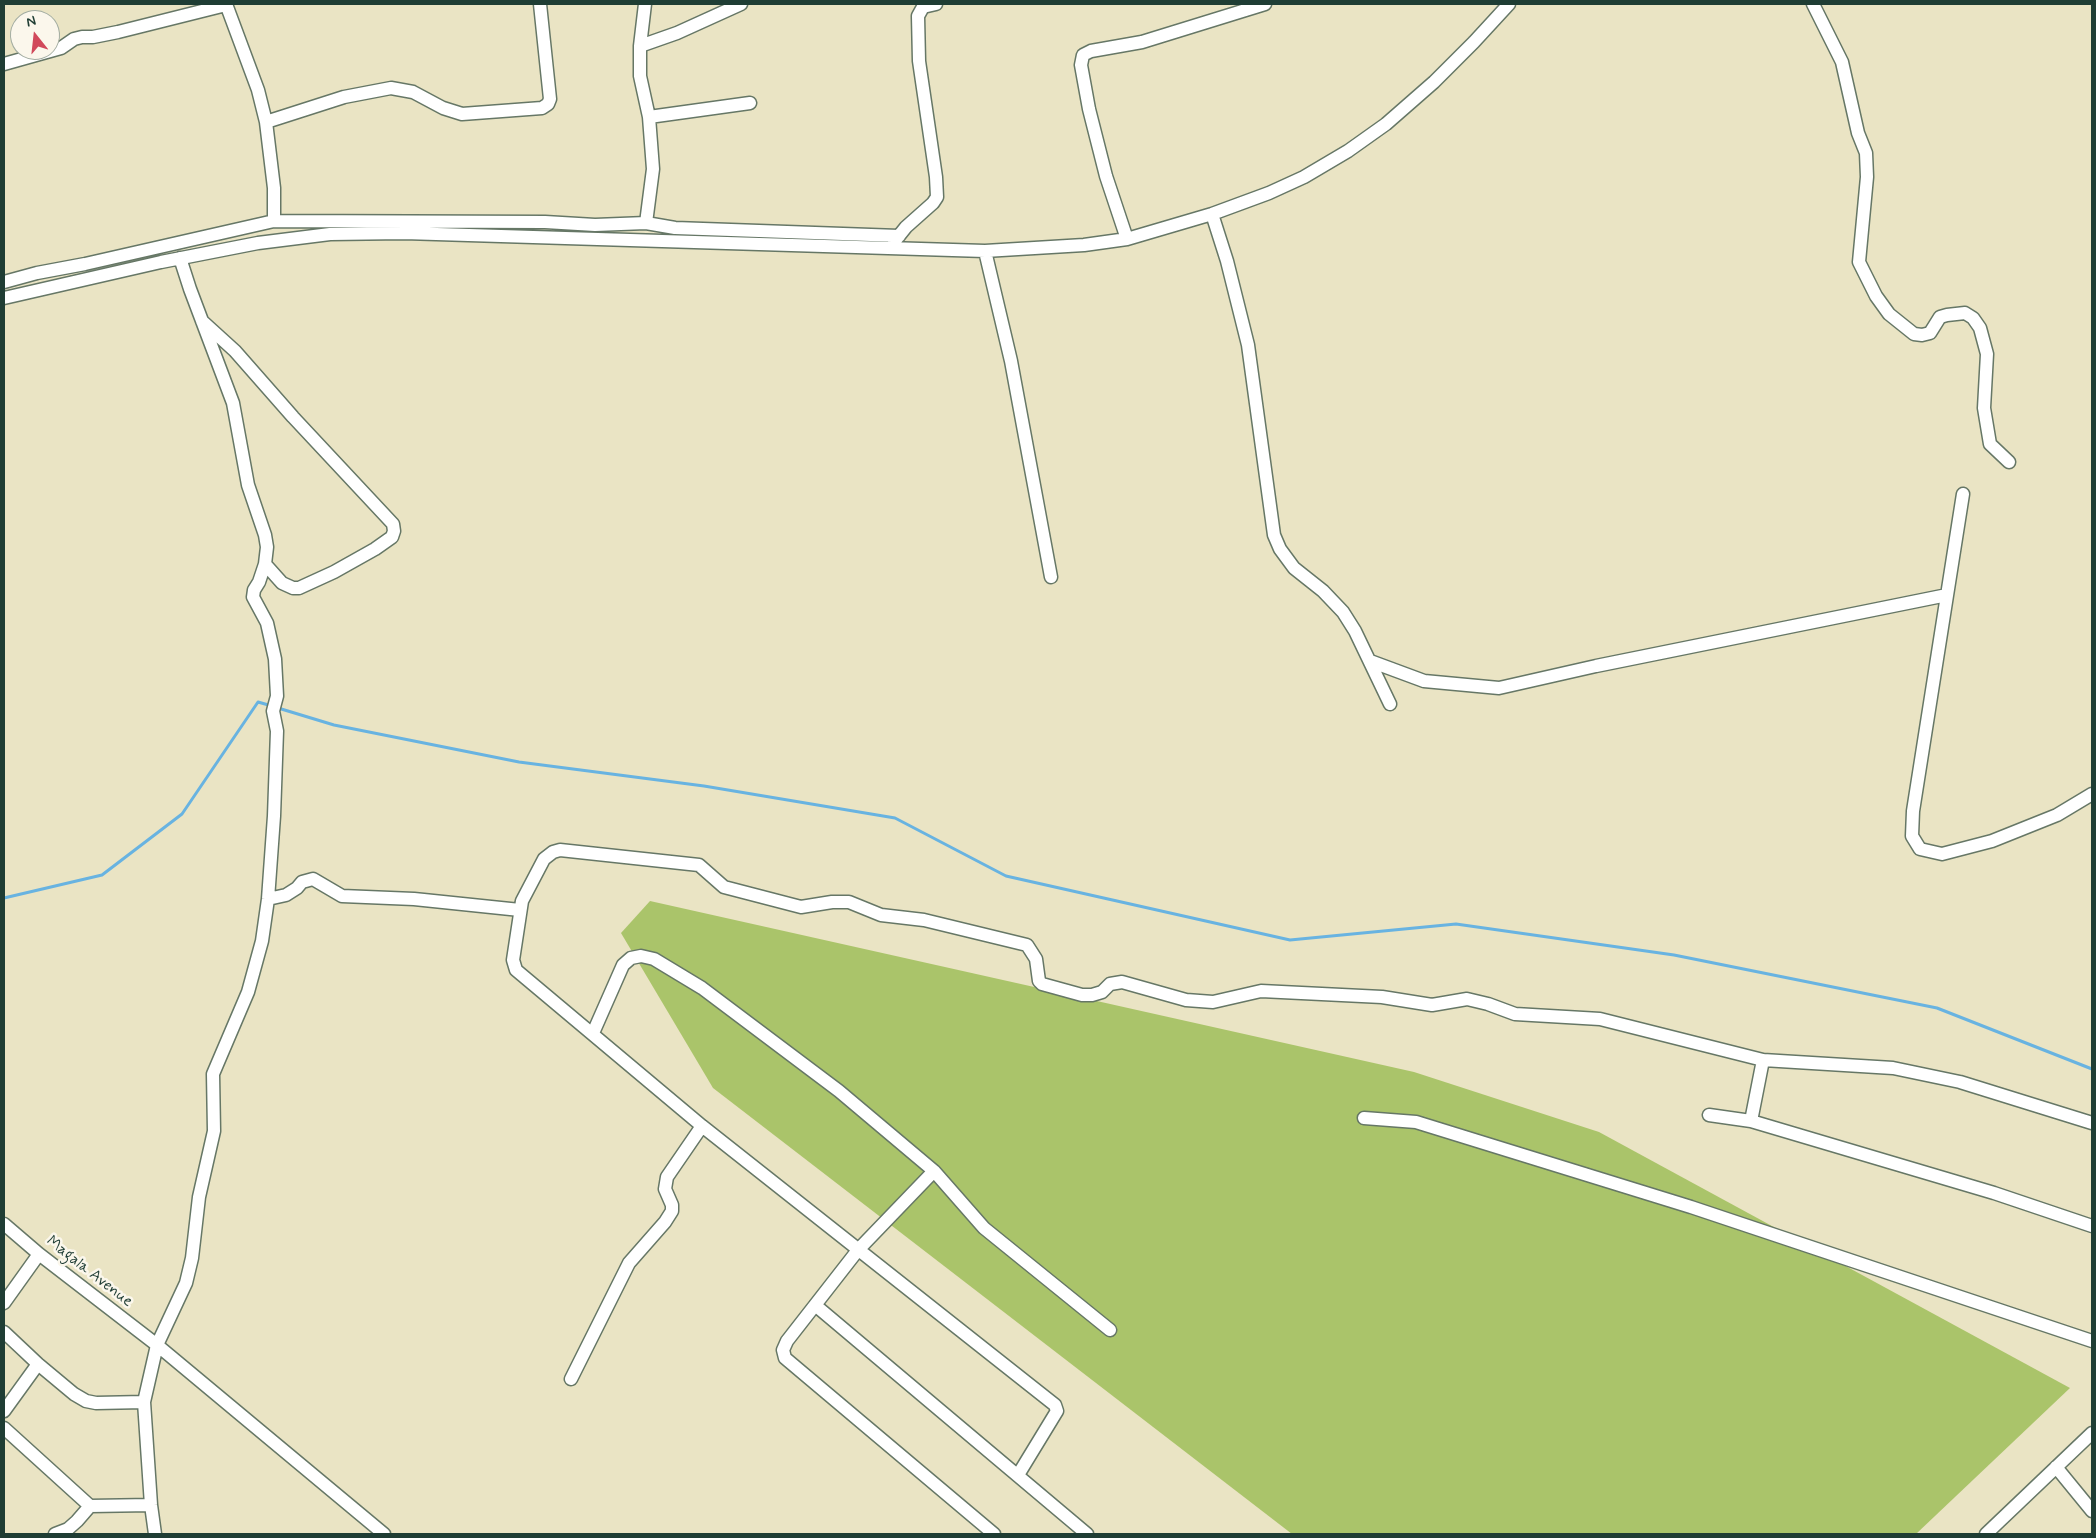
<!DOCTYPE html>
<html>
<head>
<meta charset="utf-8">
<style>
	body { margin:0 }
	#map { position:relative; width:2096px; height:1538px; overflow:hidden; background:#eae4c4; font-family:Mynerve,sans-serif }
	canvas { display:block }
	.frame { position:absolute; inset:0; border:5px solid #1f3d34; pointer-events:none }
	.north { position:absolute; left:10px; top:10px; width:50px; height:50px; box-sizing:border-box; background:#fbf7ec; border:1px solid #a3ada2; border-radius:50%; rotate:344deg; font-size:14px; font-weight:700; line-height:20px; text-align:center; color:#1f3d34 }
	.north::after { content:''; display:block; margin:auto; width:18px; height:22px; background:#d1495b; clip-path:polygon(50% 0,100% 100%,50% 72%,0 100%) }
</style>
</head>
<body>
<div id="map">
<canvas width="2096" height="1538"></canvas>
<div class="frame"></div>
<div class="north">N</div>
</div>
<script>
const ctx = document.querySelector('canvas').getContext('2d');
ctx.lineJoin = 'round';
function paint(path, color) {
  ctx.fillStyle = color;
  ctx.fill(path, 'evenodd');
}
function toPath(rows) {
  const path = new Path2D();
  for (const r of rows) {
    path.moveTo(r[0], r[1]);
    for (let i = 2; i < r.length; i += 2) path.lineTo(r[i], r[i + 1]);
  }
  return path;
}
function stroke(path, color, width, dash) {
  ctx.strokeStyle = color;
  ctx.lineWidth = width;
  ctx.lineCap = dash ? 'butt' : 'round';
  ctx.setLineDash(dash || []);
  ctx.stroke(path);
}
function write(font, color, halo, rows, align = 'center') {
  ctx.font = font + ' Mynerve,sans-serif';
  ctx.lineWidth = 5;
  ctx.setLineDash([]);
  ctx.textBaseline = 'middle';
  ctx.strokeStyle = halo;
  ctx.fillStyle = color;
  for (const [text, x, y, turn = 0] of rows) {
    ctx.save();
    ctx.translate(x, y);
    ctx.rotate((+turn || 0) * Math.PI / 180);
    ctx.textAlign = isNaN(turn) ? turn : align;
    if (halo) ctx.strokeText(text, 0, 0);
    ctx.fillText(text, 0, 0);
    ctx.restore();
  }
}
paint(toPath([
	[650,901,1414,1072,1599,1132,2070,1388,1916,1534,1292,1534,713,1088,621,933]
]), '#aac46a');
stroke(toPath([
	[278,708,334,725,519,762,704,786,895,818,1006,876,1290,940,1456,924,1674,955,1937,1008,2092,1069],
	[4,898,102,875,182,814,258,702,272,706]
]), '#68b3e1', 3);
const minor = toPath([
	[226,4,258,90,266,122,274,188,274,221],
	[645,4,640,46,640,76,649,117,653,169,646,223],
	[1813,4,1842,62,1858,133,1866,153,1867,177,1859,262,1876,296,1889,314,1914,334,1922,335,1930,333,1940,317,1947,315,1965,313,1973,318,1980,328,1987,354,1984,408,1990,444,2009,462],
	[640,46,677,33,741,4],
	[4,64,61,48,74,39,82,37,93,37,118,32,226,5],
	[649,117,750,103],
	[266,122,344,97,391,88,413,92,443,108,462,114,542,108,548,104,550,99,540,4],
	[1212,214,1227,261,1248,345,1274,535,1280,549,1294,568,1323,591,1343,612,1355,631,1390,704],
	[1127,239,1106,176,1089,109,1081,65,1083,55,1091,51,1142,42,1265,4],
	[894,242,906,227,933,203,937,197,936,177,919,61,918,16,923,7,936,4],
	[985,251,1011,361,1051,577],
	[4,282,37,273,85,264,274,221,545,222,595,225,646,223,675,228,899,236],
	[4,298,161,262,258,243,330,234,404,233,985,251,1084,245,1127,239,1212,214,1269,193,1304,177,1348,151,1386,124,1434,82,1474,42,1509,4],
	[202,321,235,351,293,417,393,524,394,531,392,537,375,549,334,572,299,588,293,588,282,583,265,564],
	[1963,494,1913,811,1912,836,1920,849,1942,854,1992,841,2057,815,2092,794],
	[1370,661,1424,681,1499,688,1596,666,1947,595],
	[268,899,286,895,297,888,302,882,313,879,342,896,414,899,520,910],
	[593,1033,623,965,631,958,641,956,654,959,702,988,839,1091,934,1171,984,1228,1110,1330],
	[1709,1115,1751,1121,1994,1193,2092,1226],
	[1364,1118,1416,1122,1691,1207,2092,1341],
	[1751,1121,1763,1060],
	[934,1171,858,1250,787,1341,783,1350,785,1358,994,1534],
	[4,1224,39,1254,157,1345,384,1534],
	[4,1303,39,1254],
	[815,1305,1087,1534],
	[4,1332,38,1364,74,1394,86,1401,96,1403,144,1402],
	[571,1379,629,1263,665,1222,672,1211,672,1205,665,1189,667,1177,702,1126],
	[4,1411,38,1364],
	[4,1428,90,1506,151,1505],
	[2056,1467,2092,1511],
	[1018,1475,1057,1411,1055,1405,702,1126,516,970,513,960,522,901,544,859,553,852,560,850,699,865,724,887,801,907,832,902,849,902,881,915,924,920,1027,945,1036,959,1039,981,1042,984,1082,995,1092,995,1102,992,1110,984,1122,982,1186,1000,1213,1002,1261,991,1382,997,1432,1005,1467,999,1488,1004,1515,1014,1600,1019,1763,1060,1893,1068,1960,1082,2092,1123],
	[55,1534,68,1529,77,1521,90,1506],
	[155,1534,151,1505,144,1402,157,1345,186,1283,192,1258,199,1197,214,1131,213,1074,248,992,262,941,268,899,274,816,277,731,273,711,277,696,275,659,267,623,253,597,254,590,259,582,265,564,267,547,265,535,248,485,233,403,190,289,180,258],
	[1986,1534,2092,1433]
]);
stroke(minor, '#676', 15);
stroke(minor, '#fff', 12);
write('16px', '#1f3d34', '#fbf7ec', [
	["Magala Avenue",89,1272,38]
]);
</script>
</body>
</html>
